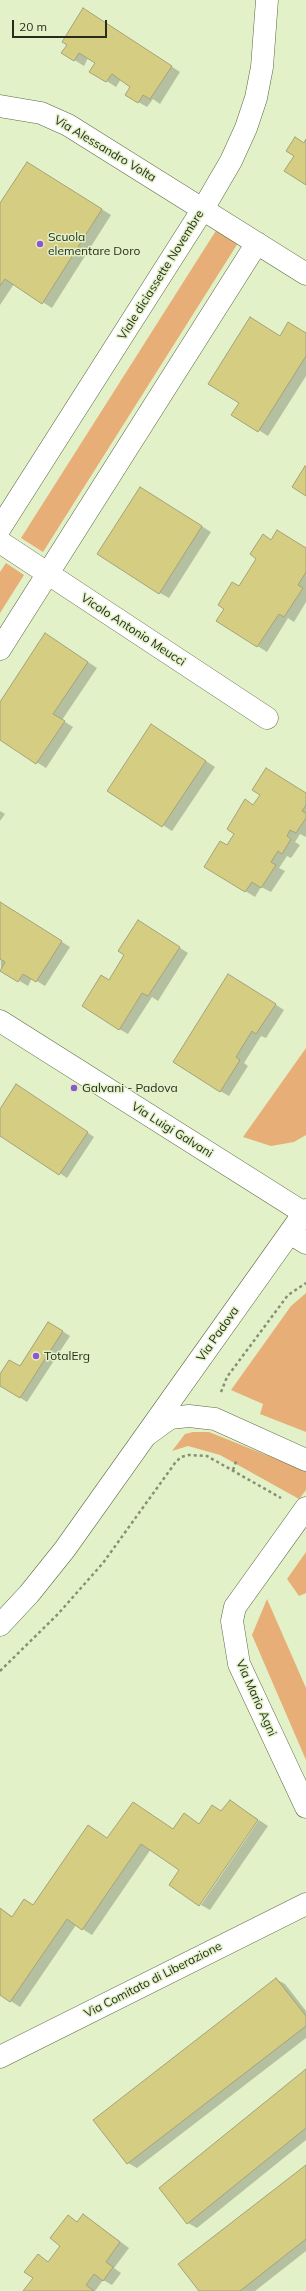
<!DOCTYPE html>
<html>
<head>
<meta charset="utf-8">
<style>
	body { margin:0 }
	#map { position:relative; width:306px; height:2291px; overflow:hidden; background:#e2f1c8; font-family:Mulish,sans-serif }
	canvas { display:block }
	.scale { position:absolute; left:12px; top:20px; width:95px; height:18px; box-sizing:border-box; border:2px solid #272d1d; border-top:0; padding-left:5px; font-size:12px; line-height:14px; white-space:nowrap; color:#272d1d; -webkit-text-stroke:3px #e2f1c8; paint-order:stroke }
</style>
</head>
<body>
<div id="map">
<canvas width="306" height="2291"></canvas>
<div class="scale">20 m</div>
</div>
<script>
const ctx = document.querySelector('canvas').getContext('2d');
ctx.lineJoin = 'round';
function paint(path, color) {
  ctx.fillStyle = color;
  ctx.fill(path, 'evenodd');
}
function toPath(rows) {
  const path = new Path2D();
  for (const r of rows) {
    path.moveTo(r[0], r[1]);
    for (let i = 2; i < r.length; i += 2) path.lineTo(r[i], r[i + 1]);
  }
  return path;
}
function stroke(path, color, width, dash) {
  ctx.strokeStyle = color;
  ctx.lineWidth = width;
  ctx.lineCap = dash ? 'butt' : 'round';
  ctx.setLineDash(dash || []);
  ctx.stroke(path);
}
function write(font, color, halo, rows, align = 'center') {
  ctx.font = font + ' Mulish,sans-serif';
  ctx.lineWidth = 3;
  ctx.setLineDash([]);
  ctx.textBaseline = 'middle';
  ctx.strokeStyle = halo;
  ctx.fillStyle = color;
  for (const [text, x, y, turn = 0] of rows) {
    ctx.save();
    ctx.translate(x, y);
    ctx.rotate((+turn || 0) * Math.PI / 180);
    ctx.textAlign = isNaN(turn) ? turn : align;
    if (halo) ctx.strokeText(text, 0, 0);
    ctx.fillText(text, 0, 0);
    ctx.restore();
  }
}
paint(toPath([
	[217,229,238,243,43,552,21,538],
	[6,563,24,575,0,613,0,572],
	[306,1048,306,1135,294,1142,271,1146,243,1137],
	[306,1293,306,1432,260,1414,263,1404,231,1390,291,1306],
	[193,1432,209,1432,306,1471,306,1490,299,1499,220,1455,188,1446,172,1451,185,1434],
	[306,1552,306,1593,299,1596,287,1579],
	[267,1599,306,1688,306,1760,252,1635]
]), '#e7ae78');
paint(toPath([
	[93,15,180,72,160,104,153,99,147,107,126,95,132,86,121,79,116,87,91,71,96,63,88,58,84,66,63,53],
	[36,168,111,215,52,308,14,284,0,305,0,205],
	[306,334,306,376,268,436,233,414,280,337],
	[149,493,211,532,169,598,160,593],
	[271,541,306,549,306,602,294,622,288,618,267,652,218,621],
	[55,640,97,668,62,720,73,727,46,768,0,739,0,703],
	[161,731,215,767,172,831,109,790],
	[306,794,306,837,300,834,295,842,300,845,291,858,287,856,279,868,285,871,271,892,261,887,255,897,205,866,227,846,254,806],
	[0,811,5,814,0,821],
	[0,903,70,947,45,986,32,978,28,986,1,970],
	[147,927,188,953,158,1001,152,997,128,1034,119,1029],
	[238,980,284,1010,266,1038,261,1036,244,1063,248,1066,229,1096,220,1091],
	[24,1090,94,1137,67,1178,0,1134,0,1110],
	[56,1327,70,1336,27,1402,0,1385,0,1376,20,1367],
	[230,1801,258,1819,199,1904,180,1870,151,1849,92,1935,76,1925,20,2007,0,1994,0,1909,13,1917,34,1906,108,1839,133,1803,174,1830,184,1815,199,1824,222,1812],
	[259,1820,268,1826,210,1910,201,1905],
	[276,1979,285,1984,306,2011,306,2038,137,2168,128,2163,94,2120],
	[306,2071,306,2140,197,2228,188,2223],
	[306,2166,306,2251,255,2291,200,2291],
	[84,2215,129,2248,114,2268,121,2273,112,2285,103,2280,95,2291,25,2291,34,2278,38,2256,49,2263,62,2246,68,2217,78,2223]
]), '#0003');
const building = toPath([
	[83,8,172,66,150,99,143,95,138,103,125,95,130,87,112,74,106,82,89,72,95,63,79,53,74,61,61,53,67,45,62,42,83,8],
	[295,137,304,143,306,139,306,185,284,171,294,156,286,151,295,137],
	[27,162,102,209,42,304,5,279,0,286,0,203,27,162],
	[250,317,280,336,288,322,306,333,306,356,258,432,231,415,239,403,208,384,250,317],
	[305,466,306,467,306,496,292,487,305,466],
	[140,487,202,526,159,594,97,554,140,487],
	[277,530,306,548,306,572,298,585,303,588,284,617,279,614,257,647,216,621,224,609,218,605,232,582,239,586,256,559,250,554,263,534,271,540,277,530],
	[45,633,88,662,53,714,65,721,36,764,0,740,0,702,45,633],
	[151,724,206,761,162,827,107,791,151,724],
	[266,768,306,793,306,805,302,811,306,813,306,818,296,833,290,830,287,836,291,839,282,854,278,851,271,862,276,865,261,888,252,882,245,892,204,867,220,841,227,845,234,834,227,829,245,799,253,805,260,795,252,790,266,768],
	[0,902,62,941,36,982,23,974,18,982,0,971,5,962,0,959,0,902],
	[138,920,180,947,148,996,142,993,119,1030,82,1006,101,975,109,980,124,955,118,951,138,920],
	[228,974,276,1004,256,1034,252,1031,236,1057,240,1060,220,1092,173,1062,228,974],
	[16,1084,88,1132,59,1175,0,1136,0,1109,16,1084],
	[48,1322,63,1331,20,1398,0,1386,0,1374,9,1360,20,1366,48,1322],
	[230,1800,258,1820,199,1906,169,1885,179,1870,141,1844,82,1930,67,1919,10,2002,0,1995,0,1908,12,1917,24,1899,33,1905,88,1825,107,1838,133,1802,173,1829,184,1813,199,1824,212,1805,221,1811,230,1800],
	[276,1978,306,2016,306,2026,127,2164,93,2120,276,1978],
	[306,2069,306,2128,187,2224,159,2188,306,2069],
	[306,2165,306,2239,240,2291,199,2291,178,2264,306,2165],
	[83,2214,120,2242,106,2262,113,2267,103,2281,94,2274,86,2285,94,2291,23,2291,33,2278,24,2272,38,2254,48,2262,60,2246,50,2238,68,2215,77,2222,83,2214]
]);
paint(building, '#d5ce82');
stroke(building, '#a5a27a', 1);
const minor = toPath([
	[0,106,41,113,68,125,306,274],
	[0,528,203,209,231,161,246,128,256,98,262,67,267,0],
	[0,542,267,718],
	[0,649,257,243],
	[0,1021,304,1213],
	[290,1233,306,1243],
	[148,1434,170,1418,189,1416,215,1419,306,1460],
	[306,1508,235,1607,232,1621,239,1664,306,1807],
	[0,2057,306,1904]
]);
const major = toPath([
	[0,1625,29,1594,65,1549,306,1210]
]);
stroke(minor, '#5b6743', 23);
stroke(major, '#5b6743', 23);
stroke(toPath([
	[221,1392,227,1377,288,1295,306,1283],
	[233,1470,237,1459],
	[0,1671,58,1614,103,1563,175,1463,181,1457,189,1455,207,1456,281,1498]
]), '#869174', 2.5, [3, 3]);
stroke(minor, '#fff', 22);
stroke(major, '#fff', 22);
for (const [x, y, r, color] of [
	[40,244,4,"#9056cd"],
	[74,1088,4,"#9056cd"],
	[36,1356,4,"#9056cd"]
]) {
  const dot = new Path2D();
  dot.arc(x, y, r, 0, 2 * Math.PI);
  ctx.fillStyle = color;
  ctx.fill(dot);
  stroke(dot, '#e2f1c8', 1.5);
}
write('12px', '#272d1d', '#e2f1c8', [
	["Via Alessandro Volta",105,149,31],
	["Viale diciassette Novembre",161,275,-58],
	["Vicolo Antonio Meucci",133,630,33],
	["Via Luigi Galvani",172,1130,32],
	["Via Padova",218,1334,-55],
	["Via Mario Agni",256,1698,66],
	["Via Comitato di Liberazione",153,1980,-27]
]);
write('12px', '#272d1d', '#e2f1c8', [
	["Scuola",48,237],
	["elementare Doro",48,251],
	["Galvani - Padova",82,1088],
	["TotalErg",44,1356]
], 'left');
</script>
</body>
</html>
